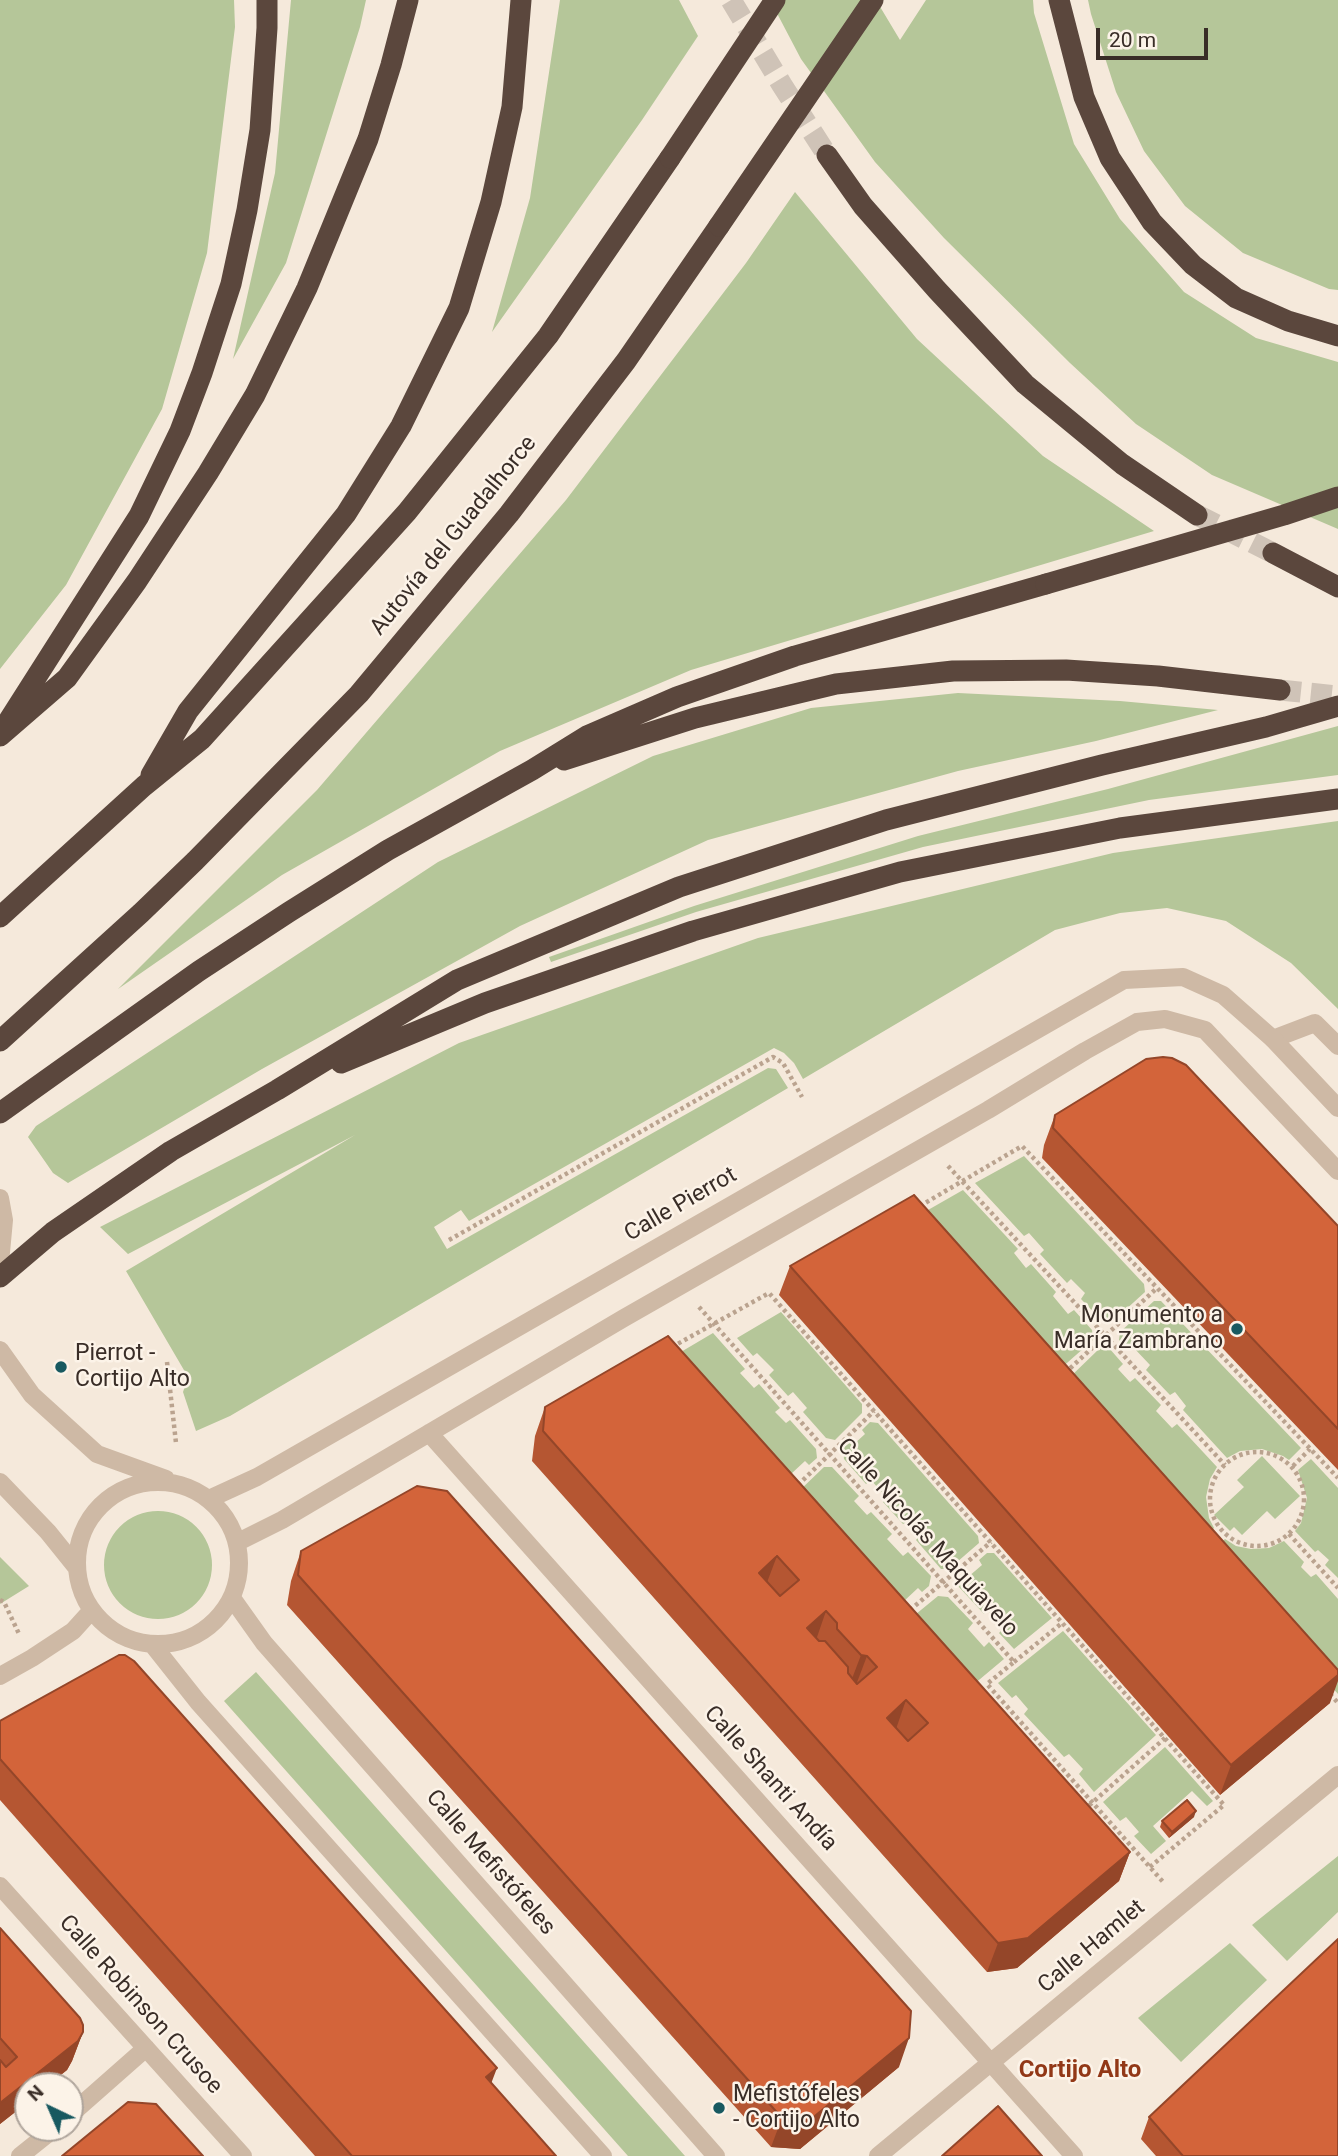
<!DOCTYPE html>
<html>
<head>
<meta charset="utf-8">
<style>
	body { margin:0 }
	#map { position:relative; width:1338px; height:2156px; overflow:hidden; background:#f5e9db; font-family:Roboto,sans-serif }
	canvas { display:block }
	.north { position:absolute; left:14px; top:2072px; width:70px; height:70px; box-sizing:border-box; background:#fcf3e8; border:2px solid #aea49b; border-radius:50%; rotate:316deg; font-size:19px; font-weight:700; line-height:28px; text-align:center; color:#392d27 }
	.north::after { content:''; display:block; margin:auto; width:24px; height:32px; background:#185960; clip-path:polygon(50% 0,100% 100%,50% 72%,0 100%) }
	.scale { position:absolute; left:1096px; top:28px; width:112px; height:32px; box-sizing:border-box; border:4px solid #392d27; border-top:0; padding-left:9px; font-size:21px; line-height:24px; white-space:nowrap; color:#392d27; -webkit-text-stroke:5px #fcf3e8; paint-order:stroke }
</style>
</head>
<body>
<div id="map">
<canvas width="1338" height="2156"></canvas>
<div class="north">N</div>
<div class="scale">20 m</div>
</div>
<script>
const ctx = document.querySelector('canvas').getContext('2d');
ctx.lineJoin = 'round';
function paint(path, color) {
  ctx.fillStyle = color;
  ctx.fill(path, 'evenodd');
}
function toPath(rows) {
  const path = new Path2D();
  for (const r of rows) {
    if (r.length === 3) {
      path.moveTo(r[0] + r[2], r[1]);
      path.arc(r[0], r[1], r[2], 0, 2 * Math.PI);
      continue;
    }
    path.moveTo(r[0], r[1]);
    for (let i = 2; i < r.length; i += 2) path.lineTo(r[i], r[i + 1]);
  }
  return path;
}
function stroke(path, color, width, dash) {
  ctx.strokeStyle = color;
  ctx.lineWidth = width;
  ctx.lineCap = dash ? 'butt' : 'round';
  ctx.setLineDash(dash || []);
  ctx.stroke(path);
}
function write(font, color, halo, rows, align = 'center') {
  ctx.font = font + ' Roboto,sans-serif';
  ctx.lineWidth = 5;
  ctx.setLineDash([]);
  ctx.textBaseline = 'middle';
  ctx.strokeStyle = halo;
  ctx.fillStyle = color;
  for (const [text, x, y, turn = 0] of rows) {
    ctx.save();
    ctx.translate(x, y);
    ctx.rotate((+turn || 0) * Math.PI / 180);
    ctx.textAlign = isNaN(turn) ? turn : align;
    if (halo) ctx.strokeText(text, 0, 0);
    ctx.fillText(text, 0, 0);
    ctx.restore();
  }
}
paint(toPath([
	[0,0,234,0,235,27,207,253,162,409,66,585,0,669],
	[291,0,366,0,360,27,286,263,233,359,275,173],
	[560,0,679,0,698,36,642,120,492,332,530,198],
	[770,0,876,0,900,40,926,0,1033,0,1034,13,1074,144,1120,219,1184,292,1256,338,1338,362,1338,529,1212,475,1136,424,1070,363,944,238,875,162,801,59],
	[1088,0,1338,0,1338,290,1329,289,1243,253,1185,206,1144,151,1116,92,1091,14],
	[795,192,917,339,1043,456,1154,531,691,670,500,751,282,875,118,989,317,790,566,500,746,263],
	[958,693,1120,701,1218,710,1096,741,958,771,708,840,520,926,262,1069,68,1183,53,1173,28,1137,36,1126,438,862,653,756,811,708],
	[1338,726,1338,775,1149,800,923,847,696,912,551,962,549,957,694,906,918,836,1108,789],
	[1338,821,1338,1009,1291,963,1226,921,1167,908,1120,913,1055,930,803,1079,794,1063,784,1053,774,1048,469,1221,461,1210,434,1227,447,1249,768,1068,776,1069,788,1088,230,1416,196,1431,183,1392,188,1377,126,1271,355,1135,128,1254,100,1227,459,1043,758,938,1113,853],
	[1024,1156,1144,1284,1145,1292,1112,1322,1103,1322,1081,1299,1085,1293,1071,1279,1067,1283,1040,1254,1044,1250,1029,1233,1024,1236,975,1183],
	[963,1190,1018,1249,1014,1253,1026,1268,1031,1264,1056,1292,1053,1296,1068,1314,1074,1310,1092,1330,1093,1340,1059,1370,914,1218],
	[1154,1301,1161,1301,1301,1448,1289,1460,1283,1456,1262,1449,1240,1451,1227,1458,1183,1410,1186,1406,1175,1392,1170,1395,1146,1370,1150,1365,1133,1347,1130,1350,1119,1340,1120,1332],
	[781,1312,862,1404,862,1413,835,1440,826,1438,803,1412,807,1408,793,1392,788,1396,769,1375,774,1370,757,1353,753,1356,737,1338],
	[713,1333,745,1369,740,1373,754,1388,759,1384,780,1408,775,1412,786,1423,790,1420,816,1449,817,1458,809,1465,805,1461,791,1474,795,1478,789,1484,669,1359],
	[1100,1348,1109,1348,1123,1364,1118,1369,1130,1382,1135,1378,1161,1405,1156,1411,1172,1428,1177,1424,1217,1467,1210,1479,1206,1497,1209,1518,1214,1528,1202,1541,1067,1380],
	[870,1422,878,1423,978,1536,979,1543,949,1569,941,1569,916,1540,920,1535,908,1521,903,1524,883,1502,887,1498,871,1480,866,1484,844,1459,843,1448,849,1442,853,1445,865,1434,862,1430],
	[1262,1456,1300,1496,1275,1519,1267,1511,1242,1535,1234,1527,1230,1531,1214,1515,1244,1487,1237,1480],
	[1311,1459,1338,1488,1338,1578,1325,1565,1329,1560,1318,1550,1315,1552,1295,1531,1301,1523,1307,1498,1298,1470],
	[824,1467,832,1467,859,1496,854,1501,867,1515,871,1512,892,1534,887,1539,903,1556,908,1552,931,1576,929,1586,922,1592,918,1588,903,1602,798,1492],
	[158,1565,54],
	[1225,1539,1236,1546,1251,1549,1269,1548,1284,1541,1304,1562,1301,1567,1311,1577,1316,1574,1338,1599,1338,1694,1211,1551],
	[987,1553,994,1553,1052,1618,1014,1649,999,1633,1003,1629,988,1611,984,1614,958,1586,959,1578,964,1573,968,1577,982,1565,979,1560],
	[0,1557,29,1586,0,1604],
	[938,1596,948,1597,973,1623,968,1629,984,1647,989,1642,1004,1659,967,1690,910,1619],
	[1063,1631,1156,1735,1094,1792,1079,1774,1083,1769,1069,1754,1064,1757,1024,1714,1028,1709,1016,1695,1012,1698,998,1683],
	[256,1672,685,2156,628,2156,224,1701],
	[1165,1747,1213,1801,1207,1806,1192,1791,1153,1826,1166,1841,1151,1854,1134,1836,1139,1832,1126,1817,1120,1821,1103,1802],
	[1338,1856,1338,1912,1287,1961,1252,1925],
	[1230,1943,1267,1980,1181,2062,1138,2018]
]), '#b5c699');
stroke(toPath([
	[731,0,782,85,827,155],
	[1197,515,1273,553],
	[1280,690,1338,696]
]), '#cfc3b7', 21, [21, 10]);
stroke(toPath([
	[948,1166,1225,1465],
	[920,1206,1022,1146,1338,1478],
	[449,1240,773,1057,783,1063,802,1097],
	[699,1307,1014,1662,987,1684,1164,1883],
	[672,1347,769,1293,1224,1805,1150,1867],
	[167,1362,176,1443],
	[1065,1373,1157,1288],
	[1257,1499,47],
	[1293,1466,1310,1449],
	[798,1485,874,1411],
	[1289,1534,1338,1588],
	[0,1600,4,1602,20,1636],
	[910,1610,991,1542],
	[1014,1662,1062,1623],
	[1330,1694,1338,1703],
	[1084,1810,1165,1738]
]), '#baa38f', 4.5, [3.5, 3.5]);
stroke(toPath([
	[1273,1039,1315,1023,1338,1046]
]), '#ceb9a5', 18);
stroke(toPath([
	[0,1350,32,1395,97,1454,166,1479],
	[429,1433,1074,2156],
	[0,1482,48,1532,77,1568],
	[158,1563,81],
	[209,1499,257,1477,1124,980,1183,977,1223,995,1273,1039,1338,1108],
	[238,1542,282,1520,624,1318,988,1110,1085,1051,1137,1022,1165,1019,1205,1030,1338,1171],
	[232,1598,264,1643,716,2156],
	[152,1644,198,1702,603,2156],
	[0,1676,32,1658,73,1631,92,1610],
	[0,1886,243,2156],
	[70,2115,146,2048],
	[20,2156,55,2128],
	[878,2156,1338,1775]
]), '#ceb9a5', 18);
stroke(toPath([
	[0,1198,4,1220,0,1263]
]), '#ceb9a5', 18);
stroke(toPath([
	[1059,0,1084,97,1110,158,1152,222,1193,265,1236,298,1288,321,1338,336],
	[827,155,863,206,937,290,1025,384,1122,464,1197,515],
	[1273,553,1338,587],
	[9,720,139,516,180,431,202,373,231,284,247,210,260,130,267,28,267,0],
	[0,736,67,678,137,581,208,473,255,395,307,288,368,139,391,65,408,0],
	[564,760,695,718,836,684,953,671,1066,670,1158,676,1280,690],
	[151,775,188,711,346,514,401,426,459,308,491,202,512,107,521,0],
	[0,917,144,786,202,739,407,512,548,336,670,158],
	[0,1041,141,913,195,861,359,694,509,514,626,361,719,226],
	[341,1063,485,1003,693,931,900,872,1120,828,1338,799],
	[0,1113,199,971,289,912,388,850,532,770,587,736,677,697,795,656,1046,584],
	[0,1277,53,1232,171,1151,277,1090,457,980,679,887,886,820,1102,765,1266,727,1338,706]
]), '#5b473d', 21);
stroke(toPath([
	[670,158,775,0],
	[719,226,873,0],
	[1046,584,1284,515,1338,497]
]), '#5b473d', 21);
paint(toPath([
	[1055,1115,1338,1226,1338,1470,1042,1158,1044,1145],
	[790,1266,1330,1703,1220,1795,779,1295],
	[668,1336,1130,1852,1119,1881,1017,1968,987,1972,532,1461,535,1436,545,1407],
	[301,1551,899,2067,800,2149,771,2147,287,1605,291,1581],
	[0,1721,491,2083,556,2156,315,2156,0,1800],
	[1194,1817,1169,1838,1160,1827,1162,1821],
	[0,1928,83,2032,72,2061,67,2070,47,2086,28,2086,28,2102,0,2124],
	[1149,2117,1338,2156,1156,2156,1141,2139]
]), '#b55632');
paint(toPath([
	[777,1556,766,1585,759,1573],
	[826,1611,816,1640,807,1628],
	[861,1655,867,1656,856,1685,850,1684],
	[1338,1675,1338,1681,1330,1703,1220,1795,1231,1765],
	[906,1700,896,1729,887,1718],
	[1196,1811,1194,1817,1169,1838,1172,1832],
	[1130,1852,1119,1881,1017,1968,987,1972,998,1943],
	[83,2032,72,2061,67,2070,47,2086,28,2086,28,2102,0,2124,0,2103],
	[909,2038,899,2067,800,2149,771,2147,782,2118],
	[497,2068,486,2097,486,2077]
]), '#944629');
const building = toPath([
	[1163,1057,1172,1058,1186,1065,1338,1226,1338,1429,1053,1128,1055,1115,1146,1059,1163,1057],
	[914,1195,1338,1670,1338,1675,1231,1765,790,1266,914,1195],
	[668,1336,1130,1852,1028,1938,998,1943,543,1431,545,1407,668,1336],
	[777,1556,799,1580,780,1596,759,1573,777,1556],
	[826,1611,837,1623,837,1629,861,1655,867,1656,877,1667,857,1684,848,1673,848,1667,825,1641,819,1641,807,1628,826,1611],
	[906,1700,928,1723,908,1741,887,1718,906,1700],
	[417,1486,447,1491,911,2011,909,2038,810,2120,782,2118,298,1575,301,1551,417,1486],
	[119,1655,125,1655,134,1661,497,2068,486,2077,556,2156,352,2156,0,1759,0,1721,119,1655],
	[1187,1800,1196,1811,1172,1832,1162,1821,1187,1800],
	[0,1928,80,2018,83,2025,83,2032,78,2041,0,2103,0,2060,6,2067,17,2057,0,2038,0,1928],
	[1338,1939,1338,2156,1183,2156,1149,2117,1338,1939],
	[128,2102,156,2104,203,2156,62,2156,128,2102],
	[998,2106,1042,2156,942,2156,998,2106]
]);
paint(building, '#d3643a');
stroke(building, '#944629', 2);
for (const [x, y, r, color] of [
	[1237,1329,7,"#185960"],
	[61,1367,7,"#185960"],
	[719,2108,7,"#185960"]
]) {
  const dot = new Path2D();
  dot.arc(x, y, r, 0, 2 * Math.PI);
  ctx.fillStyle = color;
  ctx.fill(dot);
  stroke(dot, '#fcf3e8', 2.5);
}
write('23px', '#392d27', '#fcf3e8', [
	["Autovía del Guadalhorce",454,536,-51],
	["Calle Pierrot",681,1205,-30],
	["Calle Nicolás Maquiavelo",927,1538,48],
	["Calle Shanti Andía",770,1779,48],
	["Calle Mefistófeles",490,1863,49],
	["Calle Hamlet",1092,1947,-40],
	["Calle Robinson Crusoe",140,2005,48]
]);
write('23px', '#392d27', '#fcf3e8', [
	["Monumento a",1223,1316,"right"],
	["María Zambrano",1223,1342,"right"],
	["Pierrot -",75,1354],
	["Cortijo Alto",75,1380],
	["Mefistófeles",733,2095],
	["- Cortijo Alto",733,2121]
], 'left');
write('bold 24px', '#923817', '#fcf3e8', [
	["Cortijo Alto",1080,2071]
]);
</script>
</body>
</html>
